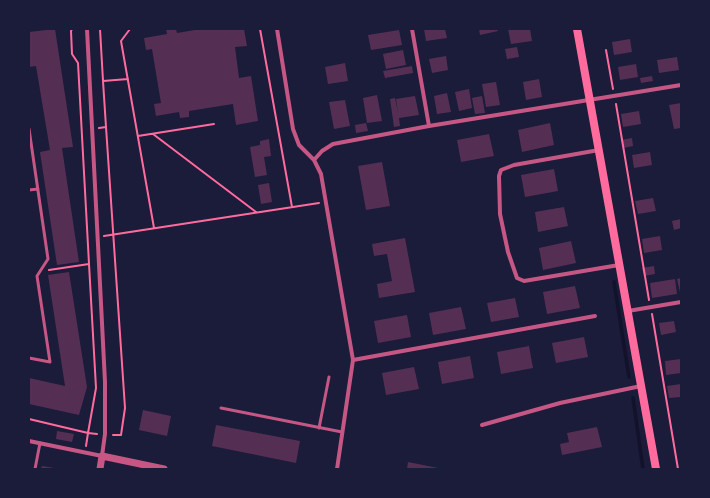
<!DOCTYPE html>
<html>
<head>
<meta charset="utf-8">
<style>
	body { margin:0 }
	#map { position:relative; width:710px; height:498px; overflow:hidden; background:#1b1b3a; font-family:Commissioner,sans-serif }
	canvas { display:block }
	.frame { position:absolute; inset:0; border:30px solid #1b1b3a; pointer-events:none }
</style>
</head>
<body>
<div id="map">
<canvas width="710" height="498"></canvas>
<div class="frame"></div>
</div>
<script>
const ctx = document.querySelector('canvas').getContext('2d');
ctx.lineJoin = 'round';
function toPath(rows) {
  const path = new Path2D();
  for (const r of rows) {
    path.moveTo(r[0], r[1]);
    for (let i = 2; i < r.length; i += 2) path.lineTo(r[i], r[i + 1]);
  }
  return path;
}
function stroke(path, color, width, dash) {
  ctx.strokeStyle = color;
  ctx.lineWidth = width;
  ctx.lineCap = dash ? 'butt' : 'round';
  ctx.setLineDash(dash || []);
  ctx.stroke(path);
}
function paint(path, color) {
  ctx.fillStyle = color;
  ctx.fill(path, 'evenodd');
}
stroke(toPath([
	[614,282,629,377],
	[633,398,643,469]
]), '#12122b', 3.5);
paint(toPath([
	[55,29,73,147,62,148,79,262,57,265,40,152,50,150,36,66,29,67,29,32],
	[166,29,176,29,177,33,201,29,244,29,247,46,235,47,239,78,251,76,258,121,236,125,233,104,189,111,189,117,180,118,179,112,156,116,154,104,161,103,152,49,146,50,144,38,167,34],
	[424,29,445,29,447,38,426,41],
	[479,29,497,29,498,31,480,35],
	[508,29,530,29,532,41,511,44],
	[399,30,402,45,371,50,368,35],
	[630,39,632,52,614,55,612,42],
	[517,47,519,57,507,59,505,49],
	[403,50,406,65,386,69,383,54],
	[446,56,448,70,432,73,429,59],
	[677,57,679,70,659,73,657,60],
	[345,63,348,81,328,84,325,67],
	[636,64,638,77,620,80,618,67],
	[412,66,413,73,385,78,383,71],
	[652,76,653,81,641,83,640,78],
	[539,79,542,97,526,100,523,82],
	[496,82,500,105,486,107,482,84],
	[469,89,472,108,459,111,455,92],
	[447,93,451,112,437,114,434,96],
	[377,95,382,121,367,123,363,98],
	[415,96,419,115,399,118,400,126,394,127,390,99,395,98,398,113,396,99],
	[482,96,485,113,475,114,472,98],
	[345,100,350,126,334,129,329,102],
	[681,103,681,128,674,129,669,105],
	[639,111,641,124,623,127,621,114],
	[366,123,368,131,356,133,355,125],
	[550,123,554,145,522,152,518,130],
	[489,134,494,156,461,162,457,140],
	[632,138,633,146,623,148,621,140],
	[269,139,271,156,264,157,267,175,255,177,250,147,260,145,260,141],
	[650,152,652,165,634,168,632,155],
	[382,162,390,206,366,210,358,166],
	[554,169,558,191,525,197,521,175],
	[269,183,272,202,261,204,258,185],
	[653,198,656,211,638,214,635,201],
	[564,207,568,226,538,232,535,212],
	[681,219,681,228,674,230,672,221],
	[660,236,662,250,644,253,642,239],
	[405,238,415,292,379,298,377,284,392,281,387,254,374,256,372,244],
	[571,241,576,263,543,270,539,248],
	[654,266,655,274,644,276,642,268],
	[69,272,87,387,79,415,29,404,29,378,65,386,48,275],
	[681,278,681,291,680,292,677,279],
	[675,279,677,294,652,298,650,283],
	[575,286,580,308,547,314,543,292],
	[515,298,519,317,491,322,487,303],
	[461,307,466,329,433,335,429,313],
	[407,315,411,337,378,343,374,321],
	[674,321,676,332,661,335,659,323],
	[584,337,588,357,556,363,552,343],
	[529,346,533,368,501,374,497,352],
	[470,356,474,378,442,384,438,362],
	[681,359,681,373,666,375,665,361],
	[414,367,419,389,386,395,382,373],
	[681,384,681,397,669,398,667,386],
	[143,410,171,416,167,436,139,430],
	[216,425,300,441,296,463,212,446],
	[597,427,602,447,562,455,560,444,569,442,567,433],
	[57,431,74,434,72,442,56,439],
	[408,462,438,468,437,469,407,469],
	[42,466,54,468,54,469,41,469]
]), '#542f53');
stroke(toPath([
	[100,29,103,81],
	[130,29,121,41,154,228],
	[260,29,292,207],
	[606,50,613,89],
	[616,104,649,300],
	[106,127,125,408,121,435,113,435],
	[99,128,106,127,103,81,128,79],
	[153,134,256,212],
	[138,136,214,124],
	[104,236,319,203],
	[89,264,96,388,88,433,97,434],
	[49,270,89,264,78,63,72,54,71,31,72,29],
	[652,314,678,469],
	[29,419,88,433,86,446]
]), '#ff6b9d', 2);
stroke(toPath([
	[29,129,48,259,37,276,50,362,29,358],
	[29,190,38,189],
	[221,408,342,432],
	[319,428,329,377],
	[35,469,40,443]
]), '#c65784', 3);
stroke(toPath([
	[277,29,293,129,299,145,314,160,321,174,353,360,337,469],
	[412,29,429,126],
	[599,150,514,165,501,170,499,176,500,214,508,252,517,278,524,281,619,265],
	[314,160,322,151,333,144,429,126,681,85],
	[628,311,681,302],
	[353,360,595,316],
	[482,425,560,403,641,386],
	[29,441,102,456,105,434,105,382,87,29]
]), '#c65784', 4);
stroke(toPath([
	[100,469,102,456,164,469]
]), '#c65784', 7);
stroke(toPath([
	[577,29,656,469]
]), '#ff6b9d', 8);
</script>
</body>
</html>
